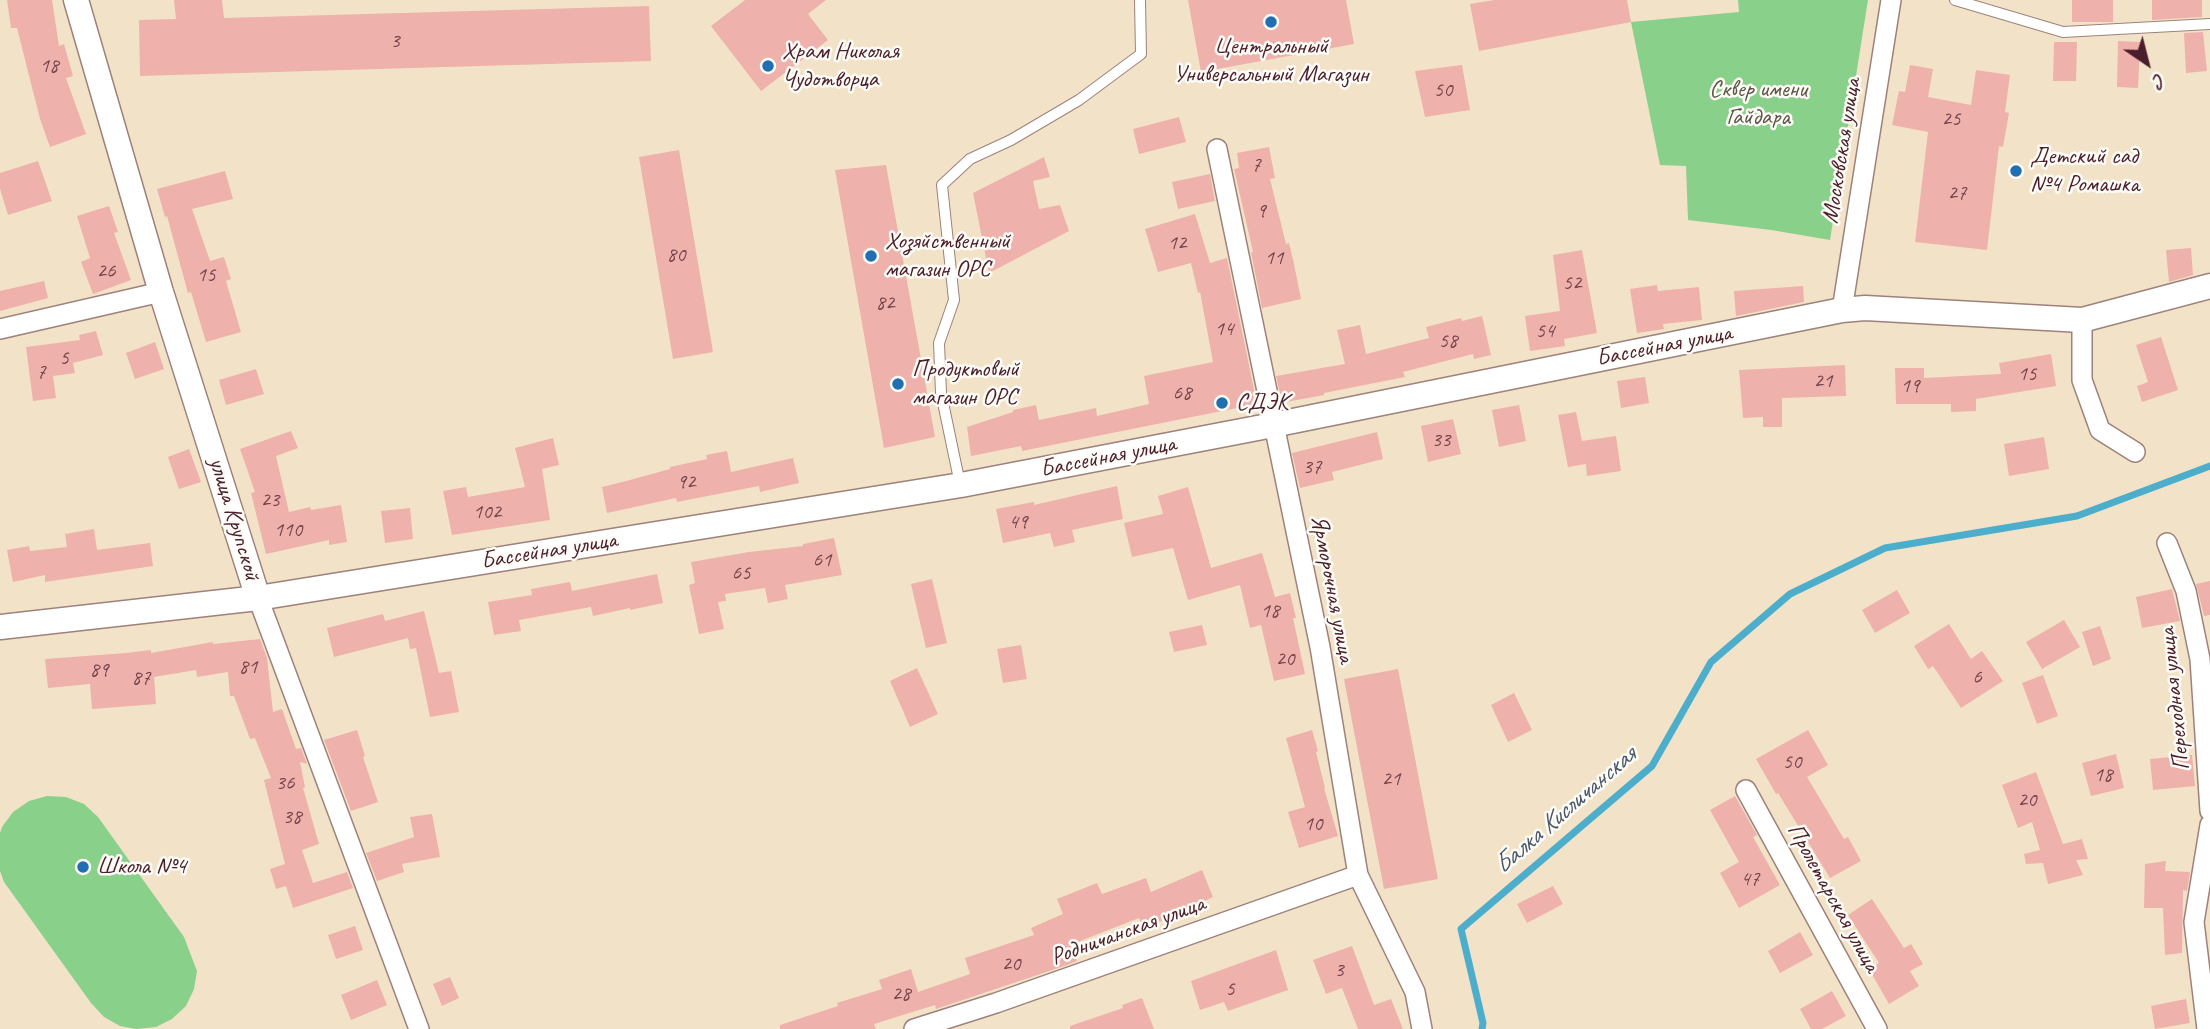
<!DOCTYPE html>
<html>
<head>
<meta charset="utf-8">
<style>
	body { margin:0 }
	#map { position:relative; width:2210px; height:1029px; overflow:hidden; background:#f2e3c8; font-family:Caveat,sans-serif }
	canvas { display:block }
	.north { position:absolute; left:2112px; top:28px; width:70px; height:70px; -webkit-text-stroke:5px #fdfcf7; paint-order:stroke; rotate:145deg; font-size:19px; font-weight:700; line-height:28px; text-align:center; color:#4a1f2b }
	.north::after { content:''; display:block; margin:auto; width:24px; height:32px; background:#4a1f2b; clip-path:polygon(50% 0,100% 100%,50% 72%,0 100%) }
</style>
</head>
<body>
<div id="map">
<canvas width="2210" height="1029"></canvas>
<div class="north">С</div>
</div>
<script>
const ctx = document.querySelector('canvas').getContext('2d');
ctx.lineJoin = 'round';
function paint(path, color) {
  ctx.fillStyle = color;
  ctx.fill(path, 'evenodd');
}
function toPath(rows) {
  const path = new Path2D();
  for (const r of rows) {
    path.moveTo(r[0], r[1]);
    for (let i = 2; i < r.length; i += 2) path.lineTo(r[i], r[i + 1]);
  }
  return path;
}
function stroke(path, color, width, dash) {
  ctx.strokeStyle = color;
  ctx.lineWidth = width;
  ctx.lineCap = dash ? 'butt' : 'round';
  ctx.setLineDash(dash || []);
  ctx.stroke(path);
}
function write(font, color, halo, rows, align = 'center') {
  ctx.font = font + ' Caveat,sans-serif';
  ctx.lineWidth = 5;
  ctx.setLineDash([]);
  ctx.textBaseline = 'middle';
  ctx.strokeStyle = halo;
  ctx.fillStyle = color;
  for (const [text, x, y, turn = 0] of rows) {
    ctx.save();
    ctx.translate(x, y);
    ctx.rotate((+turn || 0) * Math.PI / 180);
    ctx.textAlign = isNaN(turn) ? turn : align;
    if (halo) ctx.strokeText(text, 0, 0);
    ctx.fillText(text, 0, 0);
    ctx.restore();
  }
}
paint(toPath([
	[1738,0,1868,0,1830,240,1771,230,1688,220,1686,166,1660,165,1631,22,1739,12],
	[47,796,66,797,84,804,98,817,184,937,197,971,194,989,186,1006,172,1019,156,1027,136,1029,120,1026,104,1017,91,1003,4,882,0,871,0,833,2,827,13,812,29,801]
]), '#89d08b');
stroke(toPath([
	[1482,1029,1483,1023,1461,929,1652,766,1711,662,1790,594,1885,548,2077,516,2210,466]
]), '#4daecc', 7);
paint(toPath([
	[7,0,52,0,59,46,64,44,73,76,66,78,86,134,50,147,40,119,17,28,11,28],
	[174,0,222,0,224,18,649,6,651,61,140,76,139,20,176,19],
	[745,0,826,0,808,14,828,40,761,91,711,26],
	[1188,0,1346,0,1354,44,1201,72],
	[1494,0,1627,0,1631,22,1479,51,1470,4],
	[2072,0,2113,0,2113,22,2072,22],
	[2152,0,2202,0,2202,17,2152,20],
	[2203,32,2207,71,2186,73,2184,33],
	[2118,41,2140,42,2138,88,2117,87],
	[2054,42,2077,42,2076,81,2053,81],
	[1462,65,1470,110,1425,117,1415,71],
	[1910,65,1933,69,1928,97,1971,105,1976,70,2010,75,2005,112,2009,113,2003,147,1999,146,1987,250,1915,242,1928,132,1892,125,1899,91,1905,92],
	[1179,117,1186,142,1139,154,1133,129],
	[1269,147,1275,178,1270,179,1286,244,1289,243,1294,264,1301,299,1262,308,1251,252,1253,252,1234,169,1239,168,1237,153],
	[679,150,713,352,673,359,639,157],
	[1044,157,1050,177,1033,181,1039,209,1060,205,1069,231,989,273,973,193],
	[38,161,52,201,8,215,0,189,0,173],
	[886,165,935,437,884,448,835,170],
	[225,171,233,199,192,209,210,261,224,257,231,279,226,281,241,332,206,342,191,292,188,293,167,216,165,217,157,189],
	[1210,174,1215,201,1178,209,1172,182],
	[109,206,118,232,114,233,131,280,93,294,81,262,90,258,77,216],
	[1195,214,1210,263,1227,258,1257,404,1022,451,1021,446,971,456,967,427,1013,412,1013,410,1036,405,1039,420,1096,408,1097,416,1149,404,1144,376,1213,362,1200,292,1198,293,1191,263,1158,272,1145,229],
	[2191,248,2193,275,2169,282,2166,250],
	[1582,250,1597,333,1564,339,1565,346,1530,351,1525,316,1560,311,1553,255],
	[44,281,48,298,0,311,0,291],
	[1657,285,1658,291,1699,287,1702,320,1663,324,1664,329,1637,333,1630,289],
	[1803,286,1804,302,1736,316,1734,291],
	[1482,316,1491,355,1474,359,1473,354,1403,372,1405,377,1324,393,1324,395,1286,402,1285,397,1281,398,1276,376,1345,364,1337,330,1360,325,1366,354,1429,338,1426,327,1461,318,1462,321],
	[96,331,103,355,73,363,75,373,53,376,56,398,33,401,26,347,80,340,79,335],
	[2161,337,2178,390,2142,402,2137,386,2148,382,2136,345],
	[155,342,164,369,135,379,126,353],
	[2051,354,2056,386,1976,399,1976,411,1951,412,1951,404,1896,404,1895,368,1924,368,1924,378,2001,374,1999,363],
	[1845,365,1846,396,1782,398,1782,427,1763,427,1763,417,1743,418,1739,370],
	[256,369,264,394,226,405,219,380],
	[1645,377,1649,403,1621,408,1617,381],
	[1519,405,1526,441,1499,447,1492,410],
	[1576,412,1582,441,1616,436,1621,471,1587,476,1586,464,1568,467,1558,415],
	[1453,419,1461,454,1428,462,1421,426],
	[291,431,298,448,276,456,289,512,310,507,311,510,341,505,347,542,329,545,329,540,266,554,251,493,255,492,240,449],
	[1377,432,1383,459,1332,472,1334,480,1300,488,1292,453],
	[2044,437,2049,469,2009,476,2004,444],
	[553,438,559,465,542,469,550,520,452,535,443,491,466,487,468,497,525,487,515,448],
	[189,449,201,482,179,489,168,457],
	[727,451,731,472,793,458,799,483,760,492,759,486,677,502,676,498,607,513,602,487,630,480,670,469,670,467,707,459,706,455],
	[1117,486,1123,519,1072,530,1075,542,1054,547,1050,533,1003,543,996,509,1034,502,1034,505],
	[1188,487,1211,568,1262,553,1275,597,1290,593,1296,618,1293,618,1305,674,1274,681,1261,625,1250,628,1240,585,1188,600,1173,548,1132,557,1124,523,1163,514,1158,496],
	[410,508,413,539,385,543,381,511],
	[94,529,97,550,150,543,153,566,45,582,45,575,13,582,7,550,29,546,30,551,67,547,65,534],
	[834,538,842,575,785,585,788,599,768,603,765,588,725,594,726,601,718,602,724,629,699,634,689,585,695,583,691,562,749,552,803,546,803,544],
	[657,574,663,603,630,610,630,608,593,616,591,607,519,620,521,631,494,635,488,602,532,595,531,589,570,582,572,591],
	[932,579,947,643,926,648,911,584],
	[2210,581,2210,615,2204,616,2196,584],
	[2172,589,2180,621,2142,628,2136,597],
	[1897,590,1910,613,1875,633,1862,610],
	[424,611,439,673,451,671,459,712,430,717,416,648,410,649,408,638,334,657,327,628,383,614,385,621],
	[2064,620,2080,647,2042,669,2026,642],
	[1949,624,1971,659,1982,651,2003,681,1961,708,1933,666,1928,669,1914,646],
	[1202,625,1207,645,1174,652,1169,632],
	[2100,626,2111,659,2093,666,2082,632],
	[260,639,267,658,273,712,282,709,296,749,301,748,307,764,300,762,305,787,303,788,319,844,302,850,313,883,347,872,353,888,293,908,286,886,276,889,270,869,285,864,264,780,271,778,255,738,250,739,234,696,230,696,228,672,197,677,196,670,154,677,156,704,92,709,90,684,48,688,45,659,126,653,151,650,151,653,213,642,213,644],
	[1021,645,1027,679,1003,683,997,649],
	[917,668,938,714,910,727,890,681],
	[1398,669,1438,879,1384,889,1344,679],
	[2043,675,2058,716,2037,724,2022,683],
	[1514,693,1532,730,1508,742,1491,705],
	[357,730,365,756,363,757,378,802,351,811,324,740],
	[1312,730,1318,751,1316,752,1325,788,1324,788,1338,836,1299,848,1288,812,1305,807,1286,738],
	[1808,730,1828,765,1807,777,1844,839,1848,837,1861,861,1830,878,1778,793,1776,794,1756,759],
	[2116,754,2124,788,2091,796,2082,763],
	[2192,755,2195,786,2153,790,2150,759],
	[2036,772,2063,844,2082,839,2088,859,2076,860,2083,875,2048,884,2043,863,2026,864,2024,854,2040,850,2032,822,2018,828,2002,785],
	[1735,796,1757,835,1753,837,1780,885,1739,908,1720,873,1739,862,1710,810],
	[432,814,440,857,402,864,404,872,377,881,366,853,414,837,410,817],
	[2166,861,2165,871,2190,872,2187,891,2183,890,2182,953,2165,955,2163,908,2144,908,2145,864],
	[1202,870,1213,897,1144,929,1139,918,1070,945,1077,961,1067,965,936,1009,935,1005,874,1024,876,1029,780,1029,780,1025,838,1006,837,1003,882,989,879,980,911,969,918,992,970,974,965,958,1034,935,1031,928,1063,914,1057,899,1097,883,1102,894,1146,878,1151,892],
	[1553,886,1563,904,1527,923,1517,904],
	[1872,899,1904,948,1911,944,1923,964,1910,971,1919,986,1889,1004,1869,969,1879,963,1848,915],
	[355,926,363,950,336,959,328,935],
	[1800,932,1813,955,1780,973,1768,951],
	[1352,946,1374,1005,1391,999,1403,1029,1358,1029,1342,988,1326,994,1313,960],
	[1276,950,1288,990,1228,1011,1224,1002,1200,1010,1191,981],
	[450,977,459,998,442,1006,433,984],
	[377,980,387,1005,351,1020,341,995],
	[1832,991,1846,1016,1822,1029,1811,1029,1800,1009],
	[1142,998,1154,1029,1070,1029,1070,1026,1123,1008,1122,1005],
	[2186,999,2190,1023,2155,1029,2151,1006]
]), '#efb1ac');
const service = toPath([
	[1955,0,2063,32,2210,24],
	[960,484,941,393,939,343,954,300,942,185,970,159,1011,140,1079,100,1141,54,1140,0]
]);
const minor = toPath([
	[1217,149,1320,647,1358,875,1415,992,1422,1029],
	[1842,310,1891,0],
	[2082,320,2082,380,2100,430,2135,452],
	[0,329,161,292],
	[2167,543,2186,591,2200,659,2210,811],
	[258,598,419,1029],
	[1746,790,1877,1029],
	[914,1029,996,1003,1358,875],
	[2207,1029,2194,922,2210,825]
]);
const tertiary = toPath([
	[76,0,161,292,258,598],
	[0,627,258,598,961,485,1273,425,1842,310,1865,308,2082,320,2210,286]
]);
stroke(service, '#9e817a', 12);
stroke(minor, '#9e817a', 22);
stroke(tertiary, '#9e817a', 27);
stroke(service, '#fff', 10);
stroke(minor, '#fff', 19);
stroke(tertiary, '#fff', 24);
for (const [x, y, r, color] of [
	[1271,22,7,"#1f6fb2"],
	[768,66,7,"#1f6fb2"],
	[2016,171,7,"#1f6fb2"],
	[871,256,7,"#1f6fb2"],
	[898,384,7,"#1f6fb2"],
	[1222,403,7,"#1f6fb2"],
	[83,867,7,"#1f6fb2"]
]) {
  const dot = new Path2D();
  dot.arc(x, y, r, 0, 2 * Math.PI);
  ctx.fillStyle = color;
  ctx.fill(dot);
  stroke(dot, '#fdfcf7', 2.5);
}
write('21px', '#73444b', null, [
	["3",395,41],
	["18",49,66],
	["50",1443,90],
	["25",1951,119],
	["7",1256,165],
	["27",1957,193],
	["9",1261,211],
	["12",1177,243],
	["80",676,255],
	["11",1274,258],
	["26",106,271],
	["15",206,275],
	["52",1572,283],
	["82",885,303],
	["14",1224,329],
	["54",1545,331],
	["58",1448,341],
	["5",64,358],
	["7",41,372],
	["15",2027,374],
	["21",1823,381],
	["19",1910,386],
	["68",1182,393],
	["33",1441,440],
	["37",1312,467],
	["92",686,482],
	["23",270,500],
	["102",487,512],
	["49",1018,522],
	["110",288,530],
	["61",822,560],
	["65",741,573],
	["18",1270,611],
	["20",1285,659],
	["81",248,667],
	["89",99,670],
	["6",1977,677],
	["87",141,678],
	["50",1792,762],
	["18",2103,775],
	["21",1391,779],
	["36",285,783],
	["20",2027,800],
	["38",292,817],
	["10",1313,824],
	["47",1750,879],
	["20",1011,964],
	["3",1339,970],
	["5",1230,989],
	["28",901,994]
]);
write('24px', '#4a1f2b', '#fdfcf7', [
	["Центральный",1271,47,"center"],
	["Универсальный Магазин",1271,75,"center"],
	["Храм Николая",782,52],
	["Чудотворца",782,80],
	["Детский сад",2030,157],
	["№4 Ромашка",2030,185],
	["Хозяйственный",885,242],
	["магазин ОРС",885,270],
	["Продуктовый",912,370],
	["магазин ОРС",912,398],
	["СДЭК",1236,403],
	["Школа №4",97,867]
], 'left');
write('24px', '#5d5448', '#fdfcf7', [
	["Сквер имени",1758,90],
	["Гайдара",1758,118]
]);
write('24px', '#4a1f2b', '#fdfcf7', [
	["Московская улица",1842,151,-81],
	["Бассейная улица",1664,346,-11],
	["Бассейная улица",1108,457,-11],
	["улица Крупской",234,519,73],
	["Бассейная улица",549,551,-9],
	["Ярморочная улица",1332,589,79],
	["Переходная улица",2175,699,-96],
	["Пролетарская улица",1833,898,61],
	["Родничанская улица",1128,931,-20]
]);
write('italic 26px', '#4b586b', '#fdfcf7', [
	["Балка Кисличанская",1565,811,-41]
]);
</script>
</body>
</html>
